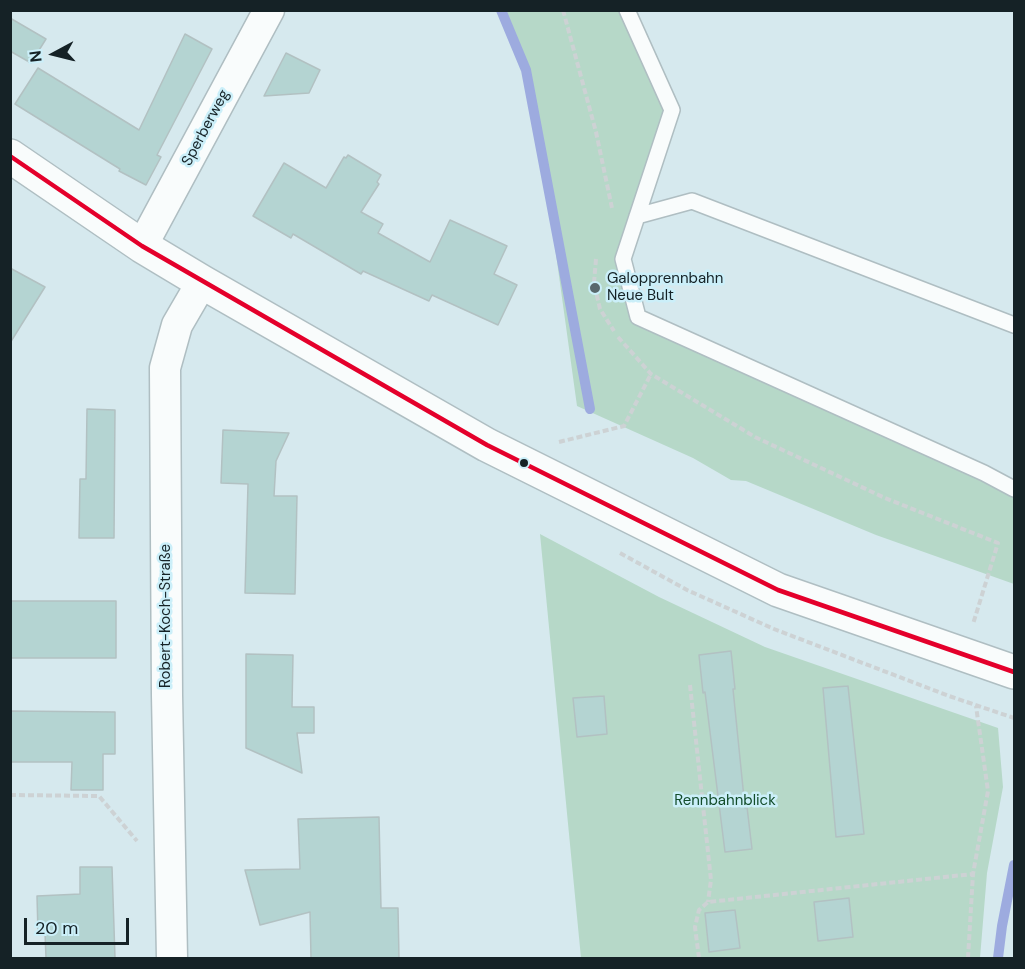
<!DOCTYPE html>
<html>
<head>
<meta charset="utf-8">
<style>
	body { margin:0 }
	#map { position:relative; width:1025px; height:969px; overflow:hidden; background:#d6e9ee; font-family:"DM Sans",sans-serif }
	canvas { display:block }
	.frame { position:absolute; inset:0; border:12px solid #152226; pointer-events:none }
	.north { position:absolute; left:24px; top:24px; width:60px; height:60px; -webkit-text-stroke:4px #cbeff9; paint-order:stroke; rotate:263deg; font-size:16px; font-weight:700; line-height:24px; text-align:center; color:#152226 }
	.north::after { content:''; display:block; margin:auto; width:21px; height:27px; background:#152226; clip-path:polygon(50% 0,100% 100%,50% 72%,0 100%) }
	.scale { position:absolute; left:24px; top:918px; width:105px; height:27px; box-sizing:border-box; border:3px solid #152226; border-top:0; padding-left:8px; font-size:18px; line-height:21px; white-space:nowrap; color:#152226; -webkit-text-stroke:4px #cbeff9; paint-order:stroke }
</style>
</head>
<body>
<div id="map">
<canvas width="1025" height="969"></canvas>
<div class="frame"></div>
<div class="north">N</div>
<div class="scale">20 m</div>
</div>
<script>
const ctx = document.querySelector('canvas').getContext('2d');
ctx.lineJoin = 'round';
function paint(path, color) {
  ctx.fillStyle = color;
  ctx.fill(path, 'evenodd');
}
function toPath(rows) {
  const path = new Path2D();
  for (const r of rows) {
    path.moveTo(r[0], r[1]);
    for (let i = 2; i < r.length; i += 2) path.lineTo(r[i], r[i + 1]);
  }
  return path;
}
function stroke(path, color, width, dash) {
  ctx.strokeStyle = color;
  ctx.lineWidth = width;
  ctx.lineCap = dash ? 'butt' : 'round';
  ctx.setLineDash(dash || []);
  ctx.stroke(path);
}
function write(font, color, halo, rows, align = 'center') {
  ctx.font = font + ' "DM Sans",sans-serif';
  ctx.lineWidth = 5;
  ctx.setLineDash([]);
  ctx.textBaseline = 'middle';
  ctx.strokeStyle = halo;
  ctx.fillStyle = color;
  for (const [text, x, y, turn = 0] of rows) {
    ctx.save();
    ctx.translate(x, y);
    ctx.rotate((+turn || 0) * Math.PI / 180);
    ctx.textAlign = isNaN(turn) ? turn : align;
    if (halo) ctx.strokeText(text, 0, 0);
    ctx.fillText(text, 0, 0);
    ctx.restore();
  }
}
paint(toPath([
	[499,11,627,11,672,110,623,259,638,317,1014,489,1014,584,876,535,746,481,731,480,693,458,577,406,550,211,524,61],
	[540,534,659,597,765,647,998,728,1003,787,987,873,980,958,581,958]
]), '#b6d8c8');
stroke(toPath([
	[501,10,526,70,590,409],
	[998,958,1002,926,1014,865]
]), '#9dabdf', 10);
const building = toPath([
	[10,18,46,39,31,63,10,51,10,18],
	[185,34,212,49,157,155,161,157,146,185,119,171,120,169,15,104,38,68,139,130,185,34],
	[286,53,320,70,309,93,264,96,286,53],
	[348,155,381,175,377,182,379,184,361,212,383,224,378,233,430,262,450,220,507,246,494,274,517,285,498,325,432,295,429,301,363,271,361,274,293,234,291,238,253,216,284,163,326,188,344,157,346,158,348,155],
	[10,268,45,287,10,343,10,268],
	[87,409,115,410,114,538,79,538,80,479,86,479,87,409],
	[223,430,289,433,276,461,274,496,297,496,295,594,245,593,248,484,221,483,223,430],
	[10,601,116,601,116,658,10,658,10,601],
	[731,651,735,689,733,689,745,808,747,807,752,849,725,852,705,692,703,693,699,655,731,651],
	[246,654,293,655,292,707,314,707,314,733,297,733,302,773,246,748,246,654],
	[848,686,864,834,836,837,823,688,848,686],
	[604,696,607,734,577,737,573,698,604,696],
	[10,711,115,712,115,754,103,754,103,790,71,790,72,762,10,762,10,711],
	[379,817,381,908,398,908,399,958,311,958,310,912,260,925,245,870,300,869,298,819,379,817],
	[80,867,112,867,115,958,46,958,45,933,38,933,37,896,80,894,80,867],
	[849,898,853,937,818,941,814,902,849,898],
	[735,910,740,948,709,952,705,913,735,910]
]);
paint(building, '#b4d4d2');
stroke(building, '#b2c1c2', 1.5);
const service = toPath([
	[627,10,672,110,623,259,638,317,984,473,1014,489],
	[637,216,692,201,1014,325]
]);
const minor = toPath([
	[142,246,269,10],
	[172,958,167,695,165,368,177,325,202,282]
]);
const tertiary = toPath([
	[10,156,142,246,202,282,487,445,778,590,1014,672]
]);
stroke(service, '#afbec2', 18);
stroke(minor, '#afbec2', 33);
stroke(tertiary, '#afbec2', 36);
stroke(toPath([
	[563,10,596,132,612,208],
	[596,259,594,283,600,309,614,331],
	[618,337,651,374,755,437,885,498,998,543,973,624],
	[559,442,624,426,651,374],
	[620,553,687,590,774,629,949,696,1014,718],
	[690,685,711,880,708,902],
	[10,795,99,796,137,841],
	[699,958,695,927,699,910,708,902,973,874],
	[968,958,973,874,988,791,976,706]
]), '#cdd2d4', 4, [6, 3]);
stroke(service, '#f9fcfc', 15);
stroke(minor, '#f9fcfc', 30);
stroke(tertiary, '#f9fcfc', 33);
stroke(toPath([
	[10,156,142,246,487,445,778,590,1014,672]
]), '#e4002b', 4.5);
for (const [x, y, r, color] of [
	[595,288,6,"#59686c"],
	[524,463,5,"#152226"]
]) {
  const dot = new Path2D();
  dot.arc(x, y, r, 0, 2 * Math.PI);
  ctx.fillStyle = color;
  ctx.fill(dot);
  stroke(dot, '#cbeff9', 2);
}
write('15px', '#152226', '#cbeff9', [
	["Sperberweg",206,128,-62],
	["Robert-Koch-Straße",166,616,-90]
]);
write('15px', '#152226', '#cbeff9', [
	["Galopprennbahn",607,279],
	["Neue Bult",607,296]
], 'left');
write('15px', '#124c2a', '#cbeff9', [
	["Rennbahnblick",725,801]
]);
</script>
</body>
</html>
